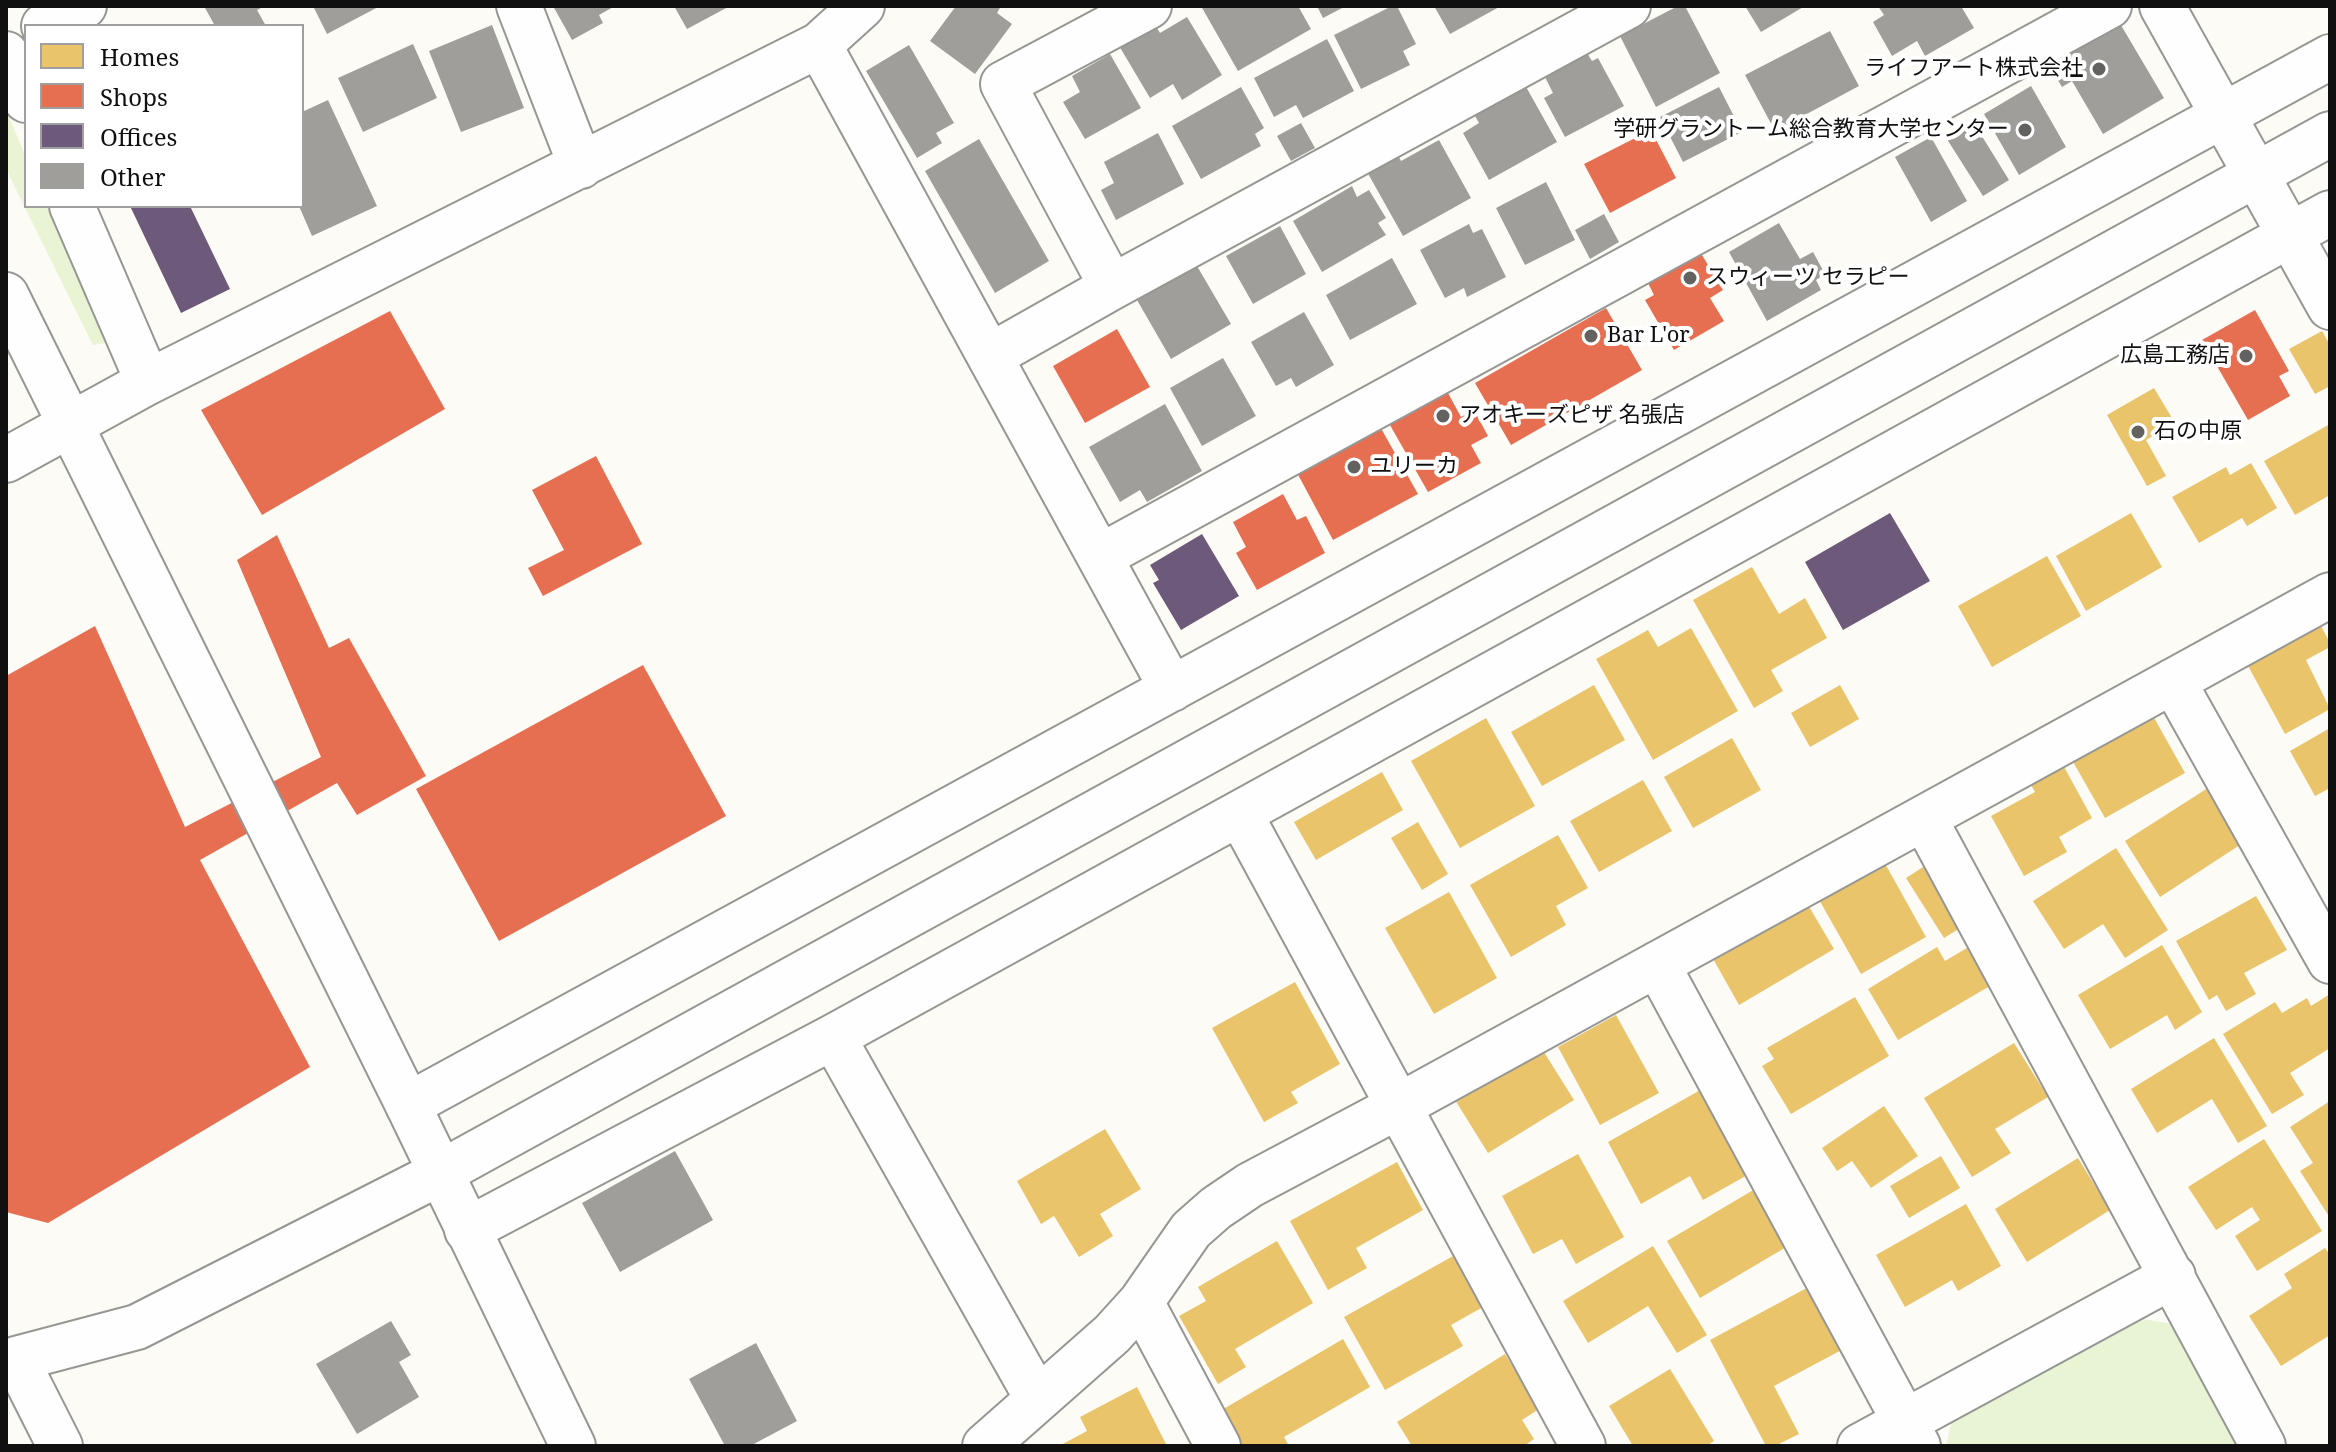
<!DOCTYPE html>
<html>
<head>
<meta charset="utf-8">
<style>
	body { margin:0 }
	#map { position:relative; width:2336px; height:1452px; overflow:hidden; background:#fcfbf6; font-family:"Noto Serif",serif }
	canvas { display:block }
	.frame { position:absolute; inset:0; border:8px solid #101010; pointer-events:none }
	.legend { position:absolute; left:24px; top:24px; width:280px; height:184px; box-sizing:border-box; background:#fff; border:2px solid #9f9f9f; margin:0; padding:10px 14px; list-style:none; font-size:24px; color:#101010 }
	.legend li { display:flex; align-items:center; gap:16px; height:40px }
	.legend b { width:40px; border:2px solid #9f9f9f }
</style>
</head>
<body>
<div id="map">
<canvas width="2336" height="1452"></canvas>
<div class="frame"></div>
<ul class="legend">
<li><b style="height:22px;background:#e9c46a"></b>Homes</li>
<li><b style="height:22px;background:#e76f51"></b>Shops</li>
<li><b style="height:22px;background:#6d597a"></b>Offices</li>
<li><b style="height:22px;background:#a09e9b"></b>Other</li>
</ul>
</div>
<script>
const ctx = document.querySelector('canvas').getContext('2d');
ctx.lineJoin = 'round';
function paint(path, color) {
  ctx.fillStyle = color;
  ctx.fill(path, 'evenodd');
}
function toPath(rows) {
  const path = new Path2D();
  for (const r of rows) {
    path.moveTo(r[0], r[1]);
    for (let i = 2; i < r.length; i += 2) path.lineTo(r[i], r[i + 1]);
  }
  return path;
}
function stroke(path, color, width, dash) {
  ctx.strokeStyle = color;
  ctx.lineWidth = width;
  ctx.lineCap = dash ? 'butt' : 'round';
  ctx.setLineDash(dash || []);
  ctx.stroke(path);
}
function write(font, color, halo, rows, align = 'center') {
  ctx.font = font + ' "Noto Serif","Noto Sans JP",serif';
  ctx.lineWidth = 8;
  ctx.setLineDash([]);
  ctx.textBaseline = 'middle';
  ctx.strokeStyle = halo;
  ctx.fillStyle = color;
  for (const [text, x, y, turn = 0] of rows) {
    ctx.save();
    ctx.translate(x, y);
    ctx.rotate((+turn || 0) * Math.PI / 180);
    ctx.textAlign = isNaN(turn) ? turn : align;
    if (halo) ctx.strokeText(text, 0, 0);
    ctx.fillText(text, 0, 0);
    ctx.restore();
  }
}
paint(toPath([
	[6,110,26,157,26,206,47,206,106,343,93,345,6,169],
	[2143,1319,2172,1324,2237,1446,1946,1446,1952,1421]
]), '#e8f4d3');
paint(toPath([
	[2322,331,2330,345,2330,386,2315,394,2289,349],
	[2154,388,2175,423,2146,440,2166,476,2147,486,2107,415],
	[2330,424,2330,495,2295,515,2264,461],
	[2251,463,2277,508,2247,526,2242,518,2199,543,2172,497,2226,467,2230,475],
	[2131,513,2162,567,2086,611,2056,556],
	[2047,556,2081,616,1992,667,1958,606],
	[1752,567,1779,614,1805,598,1827,638,1771,670,1783,691,1754,708,1693,600],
	[2320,624,2330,643,2330,647,2306,660,2330,709,2285,734,2247,664],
	[1691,628,1738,711,1653,760,1596,659,1648,630,1658,647],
	[1594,685,1625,740,1542,786,1511,732],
	[1840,685,1859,719,1810,747,1791,713],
	[2152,714,2185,773,2105,818,2072,760],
	[1486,718,1535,806,1460,848,1411,761],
	[2330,728,2330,788,2315,796,2290,751],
	[1732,738,1761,790,1693,828,1664,777],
	[2057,754,2092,818,2059,837,2067,852,2024,876,1991,816,2035,792,2024,772],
	[1382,772,1403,810,1316,860,1294,822],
	[1643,780,1672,831,1599,872,1570,821],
	[2211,786,2246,841,2160,897,2125,841],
	[1418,822,1448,874,1422,890,1391,838],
	[1558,835,1588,888,1556,906,1566,925,1511,957,1470,885],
	[2116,848,2168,930,2125,958,2103,924,2064,949,2033,901],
	[1878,851,1926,937,1861,974,1813,889],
	[1934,860,1973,920,1944,938,1906,878],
	[1449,892,1497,978,1434,1014,1385,928],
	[1801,893,1834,949,1739,1005,1707,948],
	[2256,896,2287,950,2244,973,2256,994,2226,1011,2217,995,2209,1000,2176,941],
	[1977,942,2000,980,1898,1040,1868,989,1937,947,1945,961],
	[2162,945,2202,1012,2175,1030,2167,1015,2110,1049,2078,995],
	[1295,982,1340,1064,1291,1092,1298,1103,1264,1122,1212,1028],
	[2330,994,2330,1048,2290,1073,2304,1095,2272,1114,2223,1034,2275,1002,2282,1013,2307,998,2311,1006],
	[1855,997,1889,1056,1791,1114,1762,1066,1774,1059,1767,1048],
	[1616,1015,1659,1093,1600,1125,1558,1047],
	[2214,1038,2267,1126,2238,1143,2212,1099,2157,1133,2131,1089],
	[1537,1041,1574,1100,1488,1153,1452,1095],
	[2014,1043,2048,1097,1995,1129,2011,1153,1972,1177,1924,1098],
	[1704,1088,1751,1173,1703,1200,1690,1176,1641,1204,1608,1142],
	[2330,1101,2330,1218,2300,1171,2313,1163,2290,1127],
	[1884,1106,1918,1156,1871,1188,1852,1161,1837,1171,1822,1148],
	[1105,1129,1141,1189,1100,1214,1113,1236,1079,1257,1054,1216,1041,1224,1017,1181],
	[2264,1139,2322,1231,2257,1271,2235,1236,2260,1220,2252,1207,2216,1230,2188,1187],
	[1578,1154,1624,1237,1576,1264,1562,1239,1533,1254,1502,1196],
	[1941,1156,1960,1188,1909,1218,1890,1186],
	[2078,1158,2110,1210,2027,1262,1995,1209],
	[1397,1162,1423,1210,1356,1248,1367,1268,1328,1290,1290,1221],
	[1755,1189,1788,1246,1700,1298,1667,1241],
	[1966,1204,2001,1266,1958,1291,1952,1280,1905,1307,1876,1255],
	[1277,1241,1313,1303,1235,1349,1246,1367,1218,1384,1179,1316,1206,1301,1198,1287],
	[1653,1246,1707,1335,1677,1353,1648,1306,1588,1343,1563,1301],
	[2325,1248,2330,1255,2330,1335,2281,1366,2249,1316,2292,1288,2284,1274],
	[1455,1255,1483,1307,1451,1325,1463,1346,1385,1390,1344,1317],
	[1816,1283,1849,1346,1774,1386,1799,1434,1775,1446,1766,1446,1710,1340],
	[1343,1339,1370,1387,1284,1437,1289,1446,1240,1446,1220,1411],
	[1505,1354,1539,1409,1522,1420,1534,1439,1524,1446,1412,1446,1397,1422],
	[1670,1369,1714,1441,1706,1446,1633,1446,1609,1406],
	[1137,1387,1167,1446,1059,1446,1087,1431,1080,1417]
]), '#e9c46a');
paint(toPath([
	[1651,130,1676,178,1610,213,1584,164],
	[1699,250,1723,290,1710,298,1724,321,1674,350,1645,300,1654,295,1647,281],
	[1606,308,1642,370,1511,445,1475,383],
	[2255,310,2289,371,2279,376,2290,396,2248,420,2202,340],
	[390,311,445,409,262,515,201,410],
	[1117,329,1150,387,1085,423,1053,366],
	[1448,393,1461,417,1474,410,1488,436,1471,445,1481,463,1428,492,1390,425],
	[1378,423,1418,494,1333,540,1295,469],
	[596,456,642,544,543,596,528,568,564,550,532,490],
	[1283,494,1297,520,1306,516,1325,553,1257,590,1236,553,1246,547,1233,522],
	[277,535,329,648,349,638,426,776,357,815,337,783,200,860,310,1067,48,1223,6,1212,6,676,95,626,185,827,321,757,237,560],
	[643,665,726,816,499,941,416,789]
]), '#e76f51');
paint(toPath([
	[130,206,190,206,230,289,181,313],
	[1890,513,1930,581,1843,630,1805,562],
	[1202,534,1239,596,1181,630,1153,583,1159,580,1150,565]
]), '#6d597a');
paint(toPath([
	[204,6,265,6,257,10,266,26,215,26],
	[313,6,380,6,327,34],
	[553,6,615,6,599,15,603,23,572,40],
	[674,6,730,6,687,29],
	[956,6,1001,6,997,13,1012,24,975,74,930,41],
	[1201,6,1298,6,1311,29,1238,71],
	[1317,6,1346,6,1323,18],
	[1392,6,1397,6,1416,44,1403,51,1410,65,1361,89,1334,35],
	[1434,6,1501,6,1450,34],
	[1678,6,1685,6,1720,73,1656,107,1620,36],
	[1745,6,1805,6,1761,32],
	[1878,6,1961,6,1974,28,1925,56,1917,41,1892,56,1873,22,1884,15],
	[2115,15,2164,98,2103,134,2072,81,2062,87,2044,57],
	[1187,17,1222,75,1182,100,1173,84,1150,98,1118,44,1154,23,1160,33],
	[492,25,524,108,461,132,429,51],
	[1830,31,1859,86,1775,131,1745,75],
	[1327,39,1354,91,1303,118,1296,105,1274,117,1254,78],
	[413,44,437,98,363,132,338,78],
	[909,45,954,123,936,133,942,143,917,158,866,71],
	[1587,53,1592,61,1598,58,1624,106,1565,137,1544,98,1553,93,1544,75],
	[1110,54,1141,108,1085,139,1063,102,1080,92,1072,76],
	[1525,85,1557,142,1489,180,1463,133,1479,123,1474,114],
	[2031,86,2066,147,2019,175,1984,114],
	[1241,87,1264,128,1255,134,1261,146,1201,179,1172,126],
	[1719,87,1742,132,1683,162,1660,117],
	[328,100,377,206,312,236,299,206,302,206,302,112],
	[1972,120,2009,180,1983,196,1945,136],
	[1301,123,1315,148,1291,161,1277,136],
	[1158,133,1184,184,1116,220,1101,190,1114,183,1104,162],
	[1931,137,1967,201,1931,222,1895,157],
	[979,139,1049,261,995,293,925,171],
	[1439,140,1471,198,1403,236,1366,170,1397,153,1401,161],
	[1546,182,1575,240,1525,265,1496,208],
	[1352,186,1357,197,1369,190,1386,218,1378,223,1386,235,1322,272,1293,221],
	[1604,214,1619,242,1590,259,1575,230],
	[1779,223,1800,259,1813,252,1825,274,1816,280,1821,290,1767,321,1729,252],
	[1469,224,1473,233,1482,229,1506,277,1467,297,1464,288,1445,298,1420,250],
	[1280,226,1306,274,1253,304,1226,256],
	[1392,258,1417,304,1350,340,1326,295],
	[1197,266,1231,324,1171,359,1137,300],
	[1304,312,1334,365,1296,387,1291,378,1276,386,1251,342],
	[1223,358,1256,416,1202,446,1170,388],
	[1165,404,1202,471,1147,502,1140,490,1120,502,1089,447],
	[675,1151,713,1220,620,1272,582,1203],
	[391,1321,411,1355,399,1362,419,1397,357,1434,316,1364],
	[756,1343,797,1421,750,1446,725,1446,689,1379]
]), '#a09e9b');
const minor = toPath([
	[519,6,581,166],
	[2162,6,2330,307],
	[44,26,84,6],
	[819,45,1172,689],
	[6,54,26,100],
	[72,206,148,382],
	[1112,287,1003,84,1149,6],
	[990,356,1112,287,1628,6],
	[6,460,148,382,819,45,862,6],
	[1101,556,2109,6],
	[2173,681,2330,961],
	[1240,814,1583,1446],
	[1924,818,2263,1446],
	[1657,964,1918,1446],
	[833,1037,1037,1398],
	[408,1105,2330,57],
	[467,1230,833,1037,2330,213],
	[1141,1302,1218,1446],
	[985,1446,1112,1334,1141,1302,1191,1230,1216,1208,1250,1185,1397,1107,2330,595],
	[1860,1446,2173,1276]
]);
const tertiary = toPath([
	[6,295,408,1105,573,1446],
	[16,1359,60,1446],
	[6,1365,16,1359,137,1327,440,1173,2330,134]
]);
stroke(minor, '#969694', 48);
stroke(tertiary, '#969694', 48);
stroke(minor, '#fffefe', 44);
stroke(tertiary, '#fffefe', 44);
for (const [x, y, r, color] of [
	[2099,69,8,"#636260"],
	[2025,130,8,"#636260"],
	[1690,278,8,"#636260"],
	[1591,336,8,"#636260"],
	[2246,356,8,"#636260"],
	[1443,416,8,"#636260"],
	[2138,432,8,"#636260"],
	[1354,467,8,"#636260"]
]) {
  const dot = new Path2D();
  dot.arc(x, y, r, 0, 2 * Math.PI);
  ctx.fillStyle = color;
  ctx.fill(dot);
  stroke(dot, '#fff', 3);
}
write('22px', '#101010', '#fff', [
	["ライフアート株式会社",2083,69,"right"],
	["学研グラントーム総合教育大学センター",2009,130,"right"],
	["スウィーツ セラピー",1706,278],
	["Bar L'or",1607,336],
	["広島工務店",2230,356,"right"],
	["アオキーズピザ 名張店",1459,416],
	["石の中原",2154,432],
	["ユリーカ",1370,467]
], 'left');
</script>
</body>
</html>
